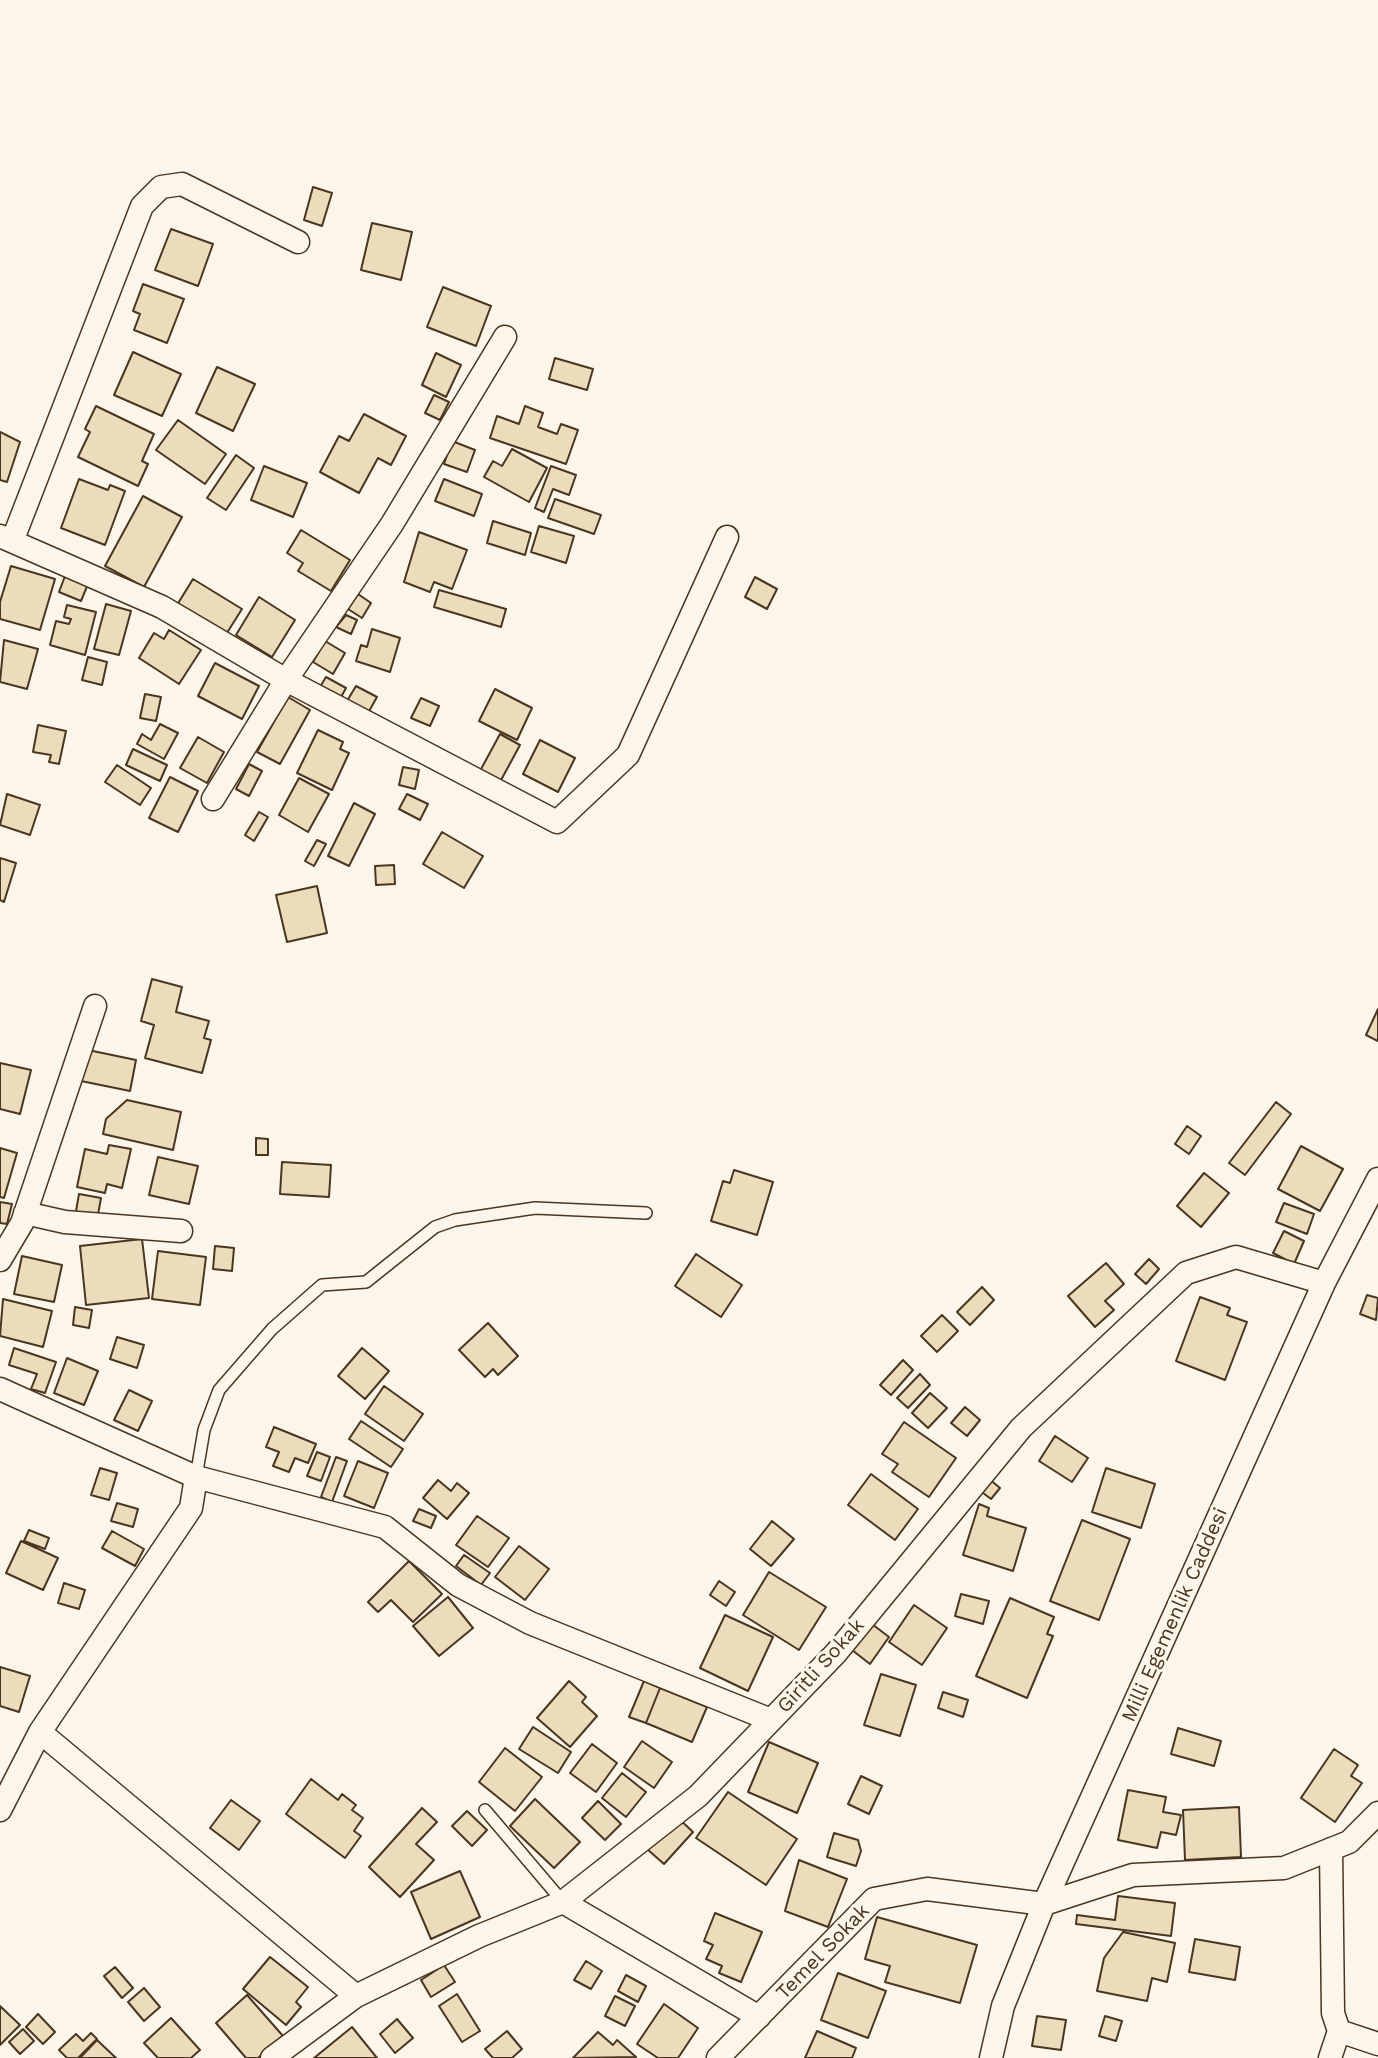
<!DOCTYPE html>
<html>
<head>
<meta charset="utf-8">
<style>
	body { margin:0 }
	canvas { display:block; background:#fbf6e9 }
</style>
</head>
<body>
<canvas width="1378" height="2058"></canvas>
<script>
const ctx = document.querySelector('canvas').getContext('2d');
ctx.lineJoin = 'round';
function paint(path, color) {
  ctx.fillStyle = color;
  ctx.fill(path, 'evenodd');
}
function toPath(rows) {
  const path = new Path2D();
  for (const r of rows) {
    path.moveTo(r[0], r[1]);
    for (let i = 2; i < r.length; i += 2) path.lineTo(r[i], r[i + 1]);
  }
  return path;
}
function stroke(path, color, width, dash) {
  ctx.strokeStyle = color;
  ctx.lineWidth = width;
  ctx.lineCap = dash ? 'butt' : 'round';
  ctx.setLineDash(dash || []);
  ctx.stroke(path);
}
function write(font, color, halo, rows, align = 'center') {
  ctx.font = font + ' "Work Sans",sans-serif';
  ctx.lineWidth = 6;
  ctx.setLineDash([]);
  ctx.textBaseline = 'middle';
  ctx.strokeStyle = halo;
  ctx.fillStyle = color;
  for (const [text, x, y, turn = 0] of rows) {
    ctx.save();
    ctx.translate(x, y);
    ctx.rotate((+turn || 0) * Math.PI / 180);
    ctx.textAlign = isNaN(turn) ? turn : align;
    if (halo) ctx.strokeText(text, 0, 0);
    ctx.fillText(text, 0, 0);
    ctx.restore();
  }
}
const building = toPath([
	[313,187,332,193,322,226,304,220,313,187],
	[372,223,412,232,401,280,361,270,372,223],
	[171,229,213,244,198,286,155,270,171,229],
	[143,284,184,299,167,343,134,330,140,314,133,311,143,284],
	[443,287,491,306,476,346,427,327,443,287],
	[133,352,181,374,162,416,114,395,133,352],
	[436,353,461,365,446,397,422,385,436,353],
	[555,358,593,369,587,390,549,379,555,358],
	[217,367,255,384,233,431,196,413,217,367],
	[434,395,449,402,440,420,425,413,434,395],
	[96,406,154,434,142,461,148,464,138,486,78,457,90,432,85,429,96,406],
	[525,406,543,413,538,427,557,434,561,424,578,430,566,464,490,438,497,416,519,424,525,406],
	[364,414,406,436,391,465,378,458,359,493,320,472,339,436,349,441,364,414],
	[178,420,226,454,205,484,156,450,178,420],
	[0,432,20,442,7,482,0,480,0,432],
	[452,441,475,450,467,472,444,464,452,441],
	[512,449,547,468,529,502,484,477,493,461,502,466,512,449],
	[236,455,254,468,226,510,207,498,236,455],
	[264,466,307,483,293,517,251,500,264,466],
	[551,466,576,475,569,495,553,489,544,512,535,508,551,466],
	[79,479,108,490,110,485,125,491,105,545,61,528,79,479],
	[444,479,482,494,474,516,435,501,444,479],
	[143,496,182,517,144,587,105,566,143,496],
	[555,499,601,515,594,534,548,518,555,499],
	[493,521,531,533,525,555,487,543,493,521],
	[539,526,574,536,566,563,531,552,539,526],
	[301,530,350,560,331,591,298,571,303,563,287,553,301,530],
	[419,532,467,550,452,589,434,582,430,592,404,582,419,532],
	[11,566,55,579,40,630,0,619,0,602,11,566],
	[65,576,88,584,81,601,59,592,65,576],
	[755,577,777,589,767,609,745,597,755,577],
	[193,579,242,609,225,636,177,605,193,579],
	[439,590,506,609,501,627,434,607,439,590],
	[358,594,371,603,362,618,348,609,358,594],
	[259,597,295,620,272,657,236,635,259,597],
	[106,604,131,611,119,655,94,649,106,604],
	[67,605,96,612,85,655,50,645,56,621,69,624,71,619,64,617,67,605],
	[346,615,357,620,351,634,336,627,346,615],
	[372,629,400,638,390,672,356,661,361,645,367,647,372,629],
	[169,630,201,650,179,684,139,658,154,633,164,639,169,630],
	[4,640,38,649,27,689,0,682,4,640],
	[325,641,345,653,333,674,313,662,325,641],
	[88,657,107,662,102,685,82,680,88,657],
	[215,663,259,686,242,719,198,696,215,663],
	[326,677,346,688,340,699,320,687,326,677],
	[356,686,377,697,368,713,347,701,356,686],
	[495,689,532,708,517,740,479,721,495,689],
	[145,694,161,697,156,721,140,718,145,694],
	[288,697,310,710,280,764,257,752,288,697],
	[421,698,439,706,430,726,411,718,421,698],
	[160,724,178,733,164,759,137,744,142,734,151,740,160,724],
	[38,725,66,731,59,764,49,762,51,755,33,752,38,725],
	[318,730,343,742,340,749,349,753,332,790,297,773,318,730],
	[500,734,520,745,500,782,480,771,500,734],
	[198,737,224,752,207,783,180,768,198,737],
	[540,740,575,758,558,792,523,774,540,740],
	[133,749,167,765,160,781,126,765,133,749],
	[249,764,262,771,249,796,236,789,249,764],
	[117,765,151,788,140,805,105,782,117,765],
	[403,767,419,770,415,789,399,785,403,767],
	[170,777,198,791,178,832,149,818,170,777],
	[299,778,329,794,308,832,279,815,299,778],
	[7,794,40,805,30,835,0,825,7,794],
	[407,794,428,804,420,820,399,809,407,794],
	[354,803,375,814,349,866,328,856,354,803],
	[259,812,268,817,254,841,245,835,259,812],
	[442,832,483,856,464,888,423,864,442,832],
	[317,840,326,844,314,866,305,861,317,840],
	[0,858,16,863,4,902,0,900,0,858],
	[394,865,395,884,376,885,375,866,394,865],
	[317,886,327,933,287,942,276,895,317,886],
	[152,979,182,987,176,1012,209,1021,204,1038,211,1040,202,1073,145,1058,154,1025,141,1021,152,979],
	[1378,1009,1378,1041,1366,1035,1378,1009],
	[88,1050,136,1060,130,1091,81,1081,88,1050],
	[0,1063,31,1070,20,1114,0,1109,0,1063],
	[127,1100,181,1112,173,1150,103,1134,106,1119,127,1100],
	[1276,1102,1291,1114,1245,1175,1229,1163,1276,1102],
	[1187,1126,1201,1136,1189,1154,1175,1144,1187,1126],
	[256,1138,268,1139,268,1155,256,1155,256,1138],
	[109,1145,131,1149,122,1188,107,1184,105,1193,77,1187,85,1149,107,1154,109,1145],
	[1301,1146,1343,1169,1320,1211,1278,1189,1301,1146],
	[0,1148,17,1153,4,1198,0,1197,0,1148],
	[158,1157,198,1166,189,1204,149,1195,158,1157],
	[282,1162,331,1165,329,1197,280,1194,282,1162],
	[734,1170,773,1182,757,1235,711,1221,723,1181,730,1183,734,1170],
	[1204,1173,1229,1193,1201,1227,1177,1206,1204,1173],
	[79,1194,101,1198,97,1220,75,1217,79,1194],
	[0,1202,12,1204,7,1224,0,1223,0,1202],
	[1284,1203,1314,1214,1307,1234,1276,1222,1284,1203],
	[1284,1231,1304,1241,1294,1264,1273,1253,1284,1231],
	[142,1239,149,1298,86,1305,80,1246,142,1239],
	[215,1246,234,1248,232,1271,213,1269,215,1246],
	[158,1251,206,1257,200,1305,152,1299,158,1251],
	[696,1254,742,1285,721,1317,675,1286,696,1254],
	[22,1256,62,1265,54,1302,14,1294,22,1256],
	[1149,1259,1159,1269,1146,1284,1135,1274,1149,1259],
	[1106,1263,1124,1284,1105,1301,1114,1310,1095,1327,1068,1296,1106,1263],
	[982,1287,994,1300,970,1325,957,1312,982,1287],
	[1367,1295,1378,1298,1376,1320,1360,1314,1367,1295],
	[1200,1297,1230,1308,1227,1315,1247,1322,1225,1380,1176,1361,1200,1297],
	[3,1299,52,1311,43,1347,0,1336,3,1299],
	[75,1307,92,1310,89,1328,73,1325,75,1307],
	[942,1315,958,1331,937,1352,921,1336,942,1315],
	[488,1323,518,1356,498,1375,493,1369,485,1377,459,1350,488,1323],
	[117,1337,144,1345,137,1368,110,1359,117,1337],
	[14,1348,56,1362,45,1393,31,1389,37,1374,9,1365,14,1348],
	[362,1348,389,1371,365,1399,338,1376,362,1348],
	[67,1358,98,1371,84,1405,54,1393,67,1358],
	[903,1360,913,1370,891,1395,880,1385,903,1360],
	[920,1374,930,1385,908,1408,897,1398,920,1374],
	[384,1386,423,1414,404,1441,365,1414,384,1386],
	[129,1390,152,1401,138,1431,114,1420,129,1390],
	[930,1393,947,1408,928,1428,912,1413,930,1393],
	[965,1407,980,1420,967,1436,951,1423,965,1407],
	[361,1421,403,1449,391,1467,349,1439,361,1421],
	[904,1422,956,1458,929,1497,892,1472,898,1464,882,1454,904,1422],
	[274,1427,316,1444,308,1463,295,1458,289,1472,273,1466,279,1452,266,1447,274,1427],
	[1055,1436,1088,1458,1072,1482,1039,1461,1055,1436],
	[317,1452,330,1457,321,1481,307,1476,317,1452],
	[336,1457,347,1461,332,1502,321,1497,336,1457],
	[358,1461,388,1473,374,1508,344,1496,358,1461],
	[100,1468,117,1473,109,1500,91,1495,100,1468],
	[1106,1468,1155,1484,1141,1528,1092,1512,1106,1468],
	[871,1474,918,1509,895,1540,848,1505,871,1474],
	[988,1478,1000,1488,991,1499,979,1490,988,1478],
	[438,1480,451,1491,457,1483,469,1493,447,1519,423,1498,438,1480],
	[117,1503,138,1509,133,1527,111,1521,117,1503],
	[979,1504,989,1508,987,1516,1026,1528,1013,1571,963,1555,979,1504],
	[419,1509,436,1516,431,1528,413,1521,419,1509],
	[477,1516,509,1538,488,1567,456,1545,477,1516],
	[1082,1520,1130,1539,1099,1620,1050,1601,1082,1520],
	[772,1521,794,1539,771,1566,750,1549,772,1521],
	[29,1530,49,1538,45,1549,24,1541,29,1530],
	[112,1531,144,1549,135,1566,102,1548,112,1531],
	[21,1541,58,1558,43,1590,6,1573,21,1541],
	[519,1546,549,1569,525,1600,495,1577,519,1546],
	[464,1555,490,1573,481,1585,456,1566,464,1555],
	[409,1561,442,1594,413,1622,391,1600,378,1612,368,1602,409,1561],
	[769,1572,826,1607,799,1650,743,1615,769,1572],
	[719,1581,735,1592,726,1606,710,1595,719,1581],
	[64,1583,85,1590,79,1609,58,1603,64,1583],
	[961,1594,989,1601,983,1624,955,1616,961,1594],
	[448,1597,473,1628,439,1656,413,1626,448,1597],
	[1010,1598,1054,1617,1047,1634,1053,1636,1027,1698,976,1676,1010,1598],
	[914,1605,947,1628,922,1665,889,1642,914,1605],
	[725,1615,773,1637,748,1691,700,1668,725,1615],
	[872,1624,889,1637,870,1664,852,1650,872,1624],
	[0,1667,30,1676,19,1712,0,1706,0,1667],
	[881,1674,916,1685,900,1736,864,1725,881,1674],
	[569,1681,586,1697,582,1702,597,1716,570,1747,537,1718,569,1681],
	[644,1681,660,1688,646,1723,629,1717,644,1681],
	[660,1688,707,1707,692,1742,646,1723,660,1688],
	[943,1692,968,1700,963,1717,938,1708,943,1692],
	[533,1727,571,1752,558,1773,519,1749,533,1727],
	[1178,1728,1221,1741,1214,1766,1171,1754,1178,1728],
	[642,1741,672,1762,654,1788,624,1767,642,1741],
	[769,1742,818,1763,797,1813,748,1792,769,1742],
	[592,1744,617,1763,596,1792,570,1773,592,1744],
	[505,1748,542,1777,515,1811,479,1782,505,1748],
	[1334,1749,1358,1765,1351,1776,1362,1783,1335,1822,1301,1798,1334,1749],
	[622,1773,646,1792,626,1817,602,1798,622,1773],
	[861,1776,882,1786,869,1814,848,1804,861,1776],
	[311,1779,338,1800,342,1794,356,1805,352,1810,363,1818,354,1831,361,1836,345,1858,286,1814,311,1779],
	[1128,1790,1166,1797,1163,1812,1181,1815,1176,1835,1161,1832,1157,1848,1118,1840,1128,1790],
	[728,1792,797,1839,766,1885,696,1838,728,1792],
	[535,1799,580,1842,554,1868,510,1826,535,1799],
	[231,1800,260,1821,239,1850,210,1828,231,1800],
	[598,1801,621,1824,605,1840,582,1818,598,1801],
	[1239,1807,1241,1857,1185,1860,1183,1810,1239,1807],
	[422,1808,437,1822,416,1844,434,1860,400,1897,369,1867,422,1808],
	[467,1811,487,1830,472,1846,452,1826,467,1811],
	[676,1816,693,1832,664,1864,647,1849,676,1816],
	[834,1833,858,1840,861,1851,856,1866,827,1857,834,1833],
	[799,1860,847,1879,828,1927,785,1911,799,1860],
	[460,1871,480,1917,431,1939,411,1892,460,1871],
	[1118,1896,1175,1903,1171,1936,1076,1924,1077,1915,1115,1920,1118,1896],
	[715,1913,762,1932,741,1982,719,1973,722,1966,706,1959,713,1945,704,1941,715,1913],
	[877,1917,977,1945,960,2003,885,1982,890,1966,865,1959,877,1917],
	[1123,1932,1175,1943,1167,1982,1152,1978,1147,2001,1097,1991,1104,1958,1123,1932],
	[1195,1939,1240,1947,1235,1980,1189,1972,1195,1939],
	[270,1957,308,1987,296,2002,301,2007,286,2025,243,1989,270,1957],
	[586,1961,602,1971,591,1989,574,1980,586,1961],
	[444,1965,455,1982,431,1997,421,1980,444,1965],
	[115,1967,133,1988,122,1998,104,1976,115,1967],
	[838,1973,886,1991,868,2038,821,2020,838,1973],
	[626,1975,646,1986,638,2002,618,1991,626,1975],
	[144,1988,160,2007,144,2021,128,2002,144,1988],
	[457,1994,480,2031,462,2042,439,2006,457,1994],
	[247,1995,283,2036,258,2058,246,2058,216,2023,247,1995],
	[615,1996,635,2006,625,2026,605,2016,615,1996],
	[664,2004,698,2028,678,2058,658,2058,637,2044,664,2004],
	[0,2006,20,2025,0,2045,0,2006],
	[38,2014,55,2032,43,2044,26,2027,38,2014],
	[1037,2016,1066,2020,1061,2050,1032,2046,1037,2016],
	[1105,2016,1122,2021,1116,2041,1099,2036,1105,2016],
	[171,2018,200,2050,191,2058,158,2058,144,2043,171,2018],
	[397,2019,413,2038,395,2053,380,2034,397,2019],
	[352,2027,377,2058,314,2058,352,2027],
	[23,2029,34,2041,20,2054,9,2042,23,2029],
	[507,2031,522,2049,512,2058,493,2058,485,2049,507,2031],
	[817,2031,856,2048,852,2058,805,2058,817,2031],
	[598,2032,613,2045,617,2040,636,2057,573,2058,598,2032],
	[91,2033,97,2039,78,2058,67,2058,59,2050,76,2034,83,2041,91,2033],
	[97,2040,116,2058,80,2058,97,2040]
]);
paint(building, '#ecdcbc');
stroke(building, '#4a3520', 2);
const service = toPath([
	[196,1477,204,1430,219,1390,272,1329,322,1285,366,1282,435,1227,455,1220,535,1208,646,1213],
	[485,1810,563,1902]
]);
const minor = toPath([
	[0,536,162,607,286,680,557,822,628,755,727,537],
	[13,539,142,206,161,187,182,184,298,242],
	[213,799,286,680,392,524,505,337],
	[25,1213,65,1222,181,1231],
	[0,1260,22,1223,95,1006],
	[0,1389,196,1477,385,1527,458,1585,530,1623,771,1720],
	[40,1732,356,1996],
	[0,1810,40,1732,191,1508,196,1477],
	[563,1902,759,2017],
	[1339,2031,1378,2044],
	[272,2058,356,1996,479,1936,563,1902,698,1796,836,1653,1021,1428,1186,1273,1236,1257,1324,1283],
	[718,2058,874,1899,927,1889,1044,1904,1133,1875,1284,1868,1349,1842,1378,1813],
	[991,2058,1003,2006,1044,1904,1324,1283,1378,1179],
	[1330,2058,1339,2031,1333,2013,1331,1849]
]);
stroke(service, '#4a3520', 14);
stroke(minor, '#4a3520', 25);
stroke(service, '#fbf6e9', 11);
stroke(minor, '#fbf6e9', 22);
write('20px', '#4a3520', '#fbf6e9', [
	["Milli Egemenlik Caddesi",1175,1615,-66],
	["Giritli Sokak",821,1666,-48],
	["Temel Sokak",823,1952,-46]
]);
</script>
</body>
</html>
